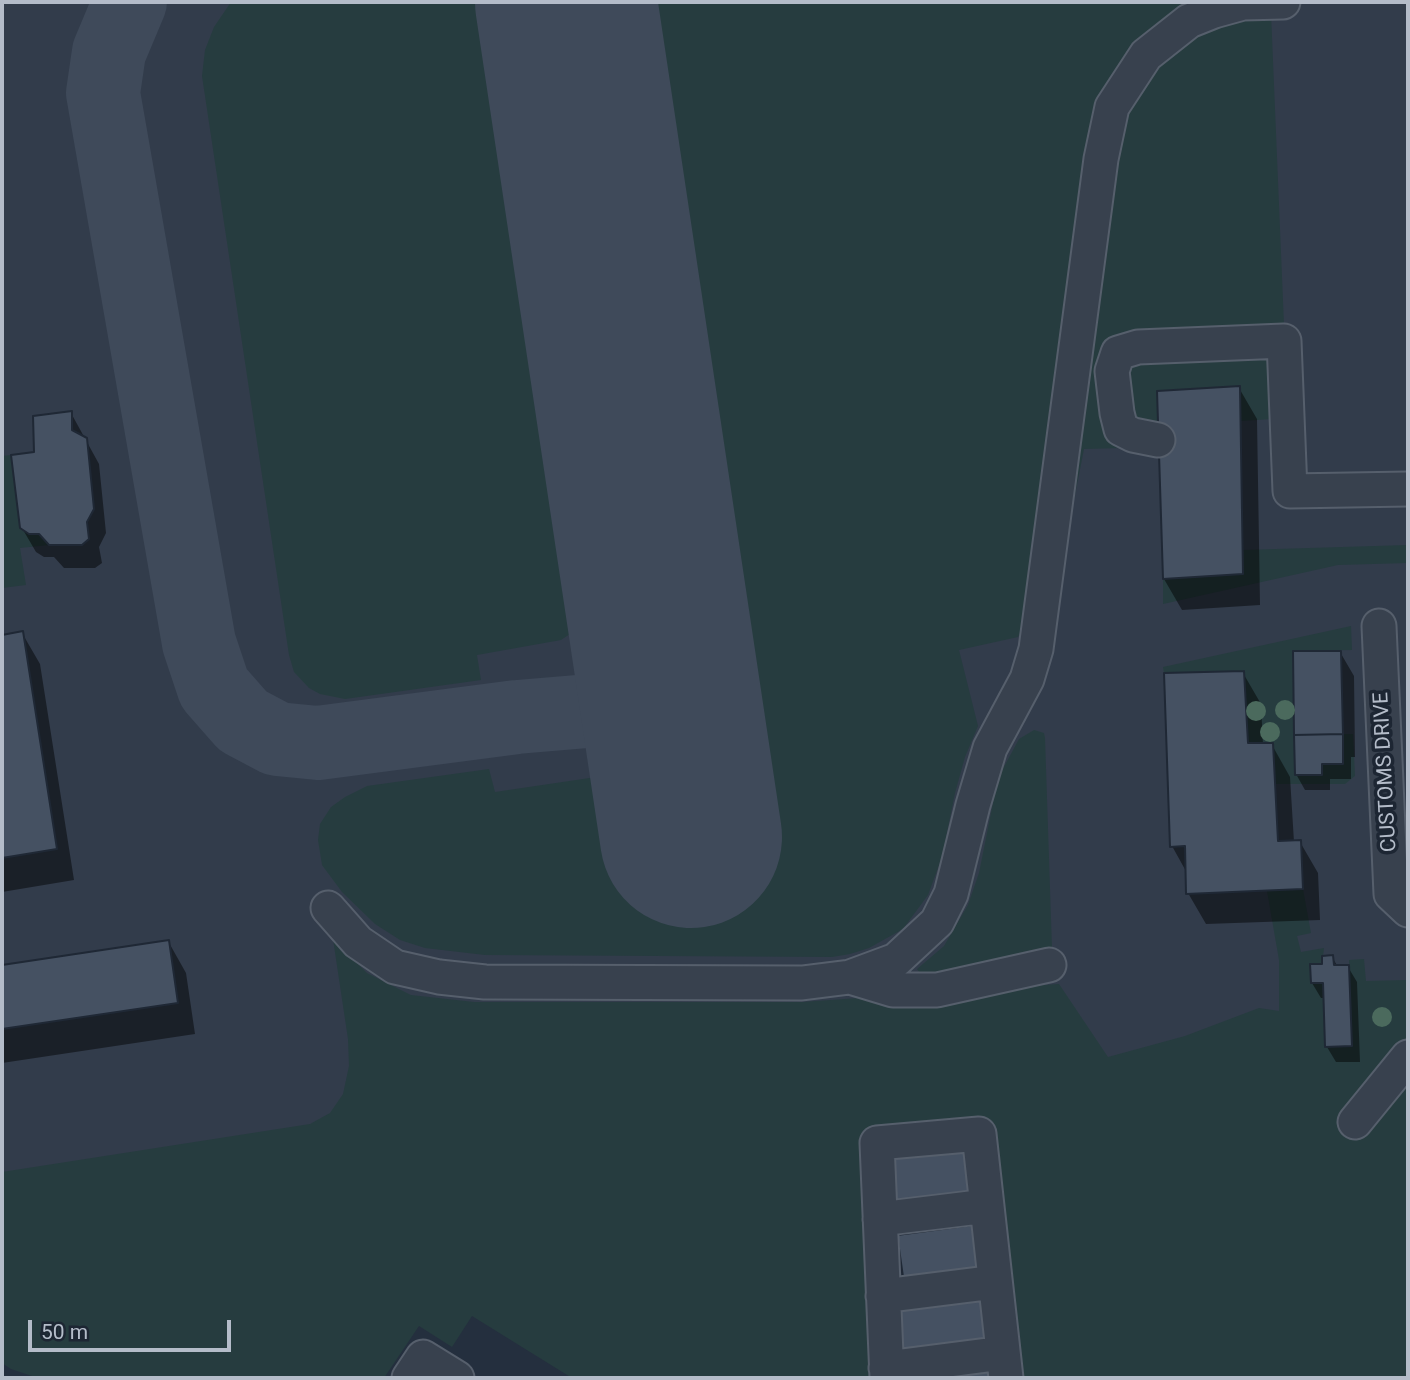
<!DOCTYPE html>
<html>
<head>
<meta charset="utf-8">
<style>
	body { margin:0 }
	#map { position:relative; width:1410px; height:1380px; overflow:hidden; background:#242f3e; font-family:Roboto,sans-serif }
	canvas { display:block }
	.frame { position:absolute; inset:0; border:4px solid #b4bcc9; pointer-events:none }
	.scale { position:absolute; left:28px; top:1320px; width:203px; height:32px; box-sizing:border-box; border:4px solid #b4bcc9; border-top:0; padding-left:9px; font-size:21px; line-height:24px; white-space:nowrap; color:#b4bcc9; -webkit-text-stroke:5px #1d2633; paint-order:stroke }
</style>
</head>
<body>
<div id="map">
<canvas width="1410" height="1380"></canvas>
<div class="frame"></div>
<div class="scale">50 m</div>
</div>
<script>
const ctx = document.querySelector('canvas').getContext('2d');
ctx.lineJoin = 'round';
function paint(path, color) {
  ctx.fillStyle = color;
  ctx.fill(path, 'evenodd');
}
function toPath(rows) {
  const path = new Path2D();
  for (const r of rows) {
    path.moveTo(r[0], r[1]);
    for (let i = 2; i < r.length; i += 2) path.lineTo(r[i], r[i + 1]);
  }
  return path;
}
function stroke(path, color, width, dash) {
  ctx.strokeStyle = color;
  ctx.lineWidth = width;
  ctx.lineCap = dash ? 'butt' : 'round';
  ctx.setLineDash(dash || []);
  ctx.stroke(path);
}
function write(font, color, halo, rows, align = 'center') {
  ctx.font = font + ' Roboto,sans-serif';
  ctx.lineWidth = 7;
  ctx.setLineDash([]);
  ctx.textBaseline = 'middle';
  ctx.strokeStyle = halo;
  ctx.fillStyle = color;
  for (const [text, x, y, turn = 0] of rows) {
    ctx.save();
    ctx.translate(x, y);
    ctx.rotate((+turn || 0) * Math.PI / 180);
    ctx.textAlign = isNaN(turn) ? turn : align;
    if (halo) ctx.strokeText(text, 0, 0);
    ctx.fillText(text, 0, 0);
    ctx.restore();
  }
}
paint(toPath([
	[2,2,1408,2,1408,1370,986,1122,2,1260]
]), '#323c4b');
paint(toPath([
	[231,2,492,2,583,587,583,603,579,619,573,632,561,640,477,655,481,680,345,699,320,694,309,688,294,672,289,655,202,76,205,50,214,27],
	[644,2,1198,2,1139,45,1119,65,1106,86,1096,111,1088,137,1027,618,1018,637,959,650,978,726,965,757,955,793,942,857,928,895,903,929,869,948,850,954,832,957,485,955,425,948,400,940,375,924,342,892,322,865,318,840,320,824,331,807,345,797,367,786,489,769,495,792,610,775,619,849,760,826,640,13],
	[1271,13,1284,325,1121,336,1122,448,1084,449,1070,520,1119,130,1151,69,1214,22],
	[1285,355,1288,418,1241,421,1240,386,1157,391,1158,428,1131,420,1126,373,1131,363],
	[11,455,20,528,29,534,39,534,49,545,20,548,26,585,2,588,2,456],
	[1408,545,1408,563,1338,565,1163,604,1163,579,1243,574,1243,550],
	[1351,626,1352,650,1293,651,1295,774,1322,774,1322,764,1343,734,1353,734,1355,776,1345,784,1275,784,1273,744,1248,743,1164,673,1163,667],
	[1034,730,1044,733,1045,738,1052,949,947,980,923,977,917,969,944,946,968,905,979,873,998,778,1019,739],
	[1303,889,1311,933,1297,936,1301,952,1324,948,1322,964,1310,965,1311,983,1323,983,1326,1047,1352,1046,1349,960,1364,959,1366,981,1408,980,1408,1038,1383,1070,1399,1084,1408,1083,1408,1378,1016,1378,986,1123,867,1130,877,1378,572,1378,472,1316,452,1347,419,1326,384,1378,38,1378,11,1369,2,1363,2,1172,310,1124,330,1113,343,1094,349,1066,348,1039,333,939,367,973,411,995,474,1002,802,1002,1059,984,1108,1057,1185,1036,1259,1008,1279,1011,1279,960,1267,891]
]), '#263c3f');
paint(toPath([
	[1239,388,1257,419,1260,605,1182,610,1164,579],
	[71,413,99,464,106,533,99,547,102,563,95,568,64,568,54,557,44,557,36,552,22,528,36,454],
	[22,633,40,664,74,880,2,892,2,636],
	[1340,652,1354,676,1355,757,1351,757,1351,779,1330,779,1330,790,1305,790,1296,774],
	[1243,673,1261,704,1263,745,1272,745,1290,777,1294,842,1300,842,1318,873,1320,920,1206,924,1188,893,1187,873,1172,846],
	[168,941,186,973,195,1034,2,1063,2,966],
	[1332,957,1338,967,1348,967,1357,982,1360,1062,1336,1062,1327,1047,1325,998,1321,998,1312,983]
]), '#0007');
stroke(toPath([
	[130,2,109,52,103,93,199,643,214,688,243,721,277,739,318,743,517,717,600,710,629,691,649,661,655,620,650,563],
	[562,2,575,59]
]), '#3f4a5a', 74);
stroke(toPath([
	[566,2,691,837]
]), '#3f4a5a', 182);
const building = toPath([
	[1240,386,1243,574,1163,579,1157,391,1240,386],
	[72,411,72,430,87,438,94,509,87,522,89,539,82,545,49,545,39,534,29,534,20,528,11,455,34,452,33,416,72,411],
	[23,631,57,849,2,858,2,635,23,631],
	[1293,651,1341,651,1343,734,1294,735,1293,651],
	[1244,671,1248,743,1273,743,1278,841,1301,840,1303,889,1186,894,1185,846,1170,847,1164,673,1244,671],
	[1343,734,1343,764,1322,764,1322,775,1295,775,1294,735,1343,734],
	[169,940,178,1003,2,1029,2,965,169,940],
	[1333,955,1334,965,1349,965,1352,1046,1325,1047,1323,983,1311,983,1310,964,1322,964,1322,956,1333,955],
	[966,1150,971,1198,895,1207,889,1159,966,1150],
	[972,1225,979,1275,904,1284,897,1235,972,1225],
	[982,1298,989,1348,901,1360,894,1310,982,1298],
	[993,1371,994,1378,938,1378,993,1371]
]);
paint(building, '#455162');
stroke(building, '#1f2835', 2);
const minor = toPath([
	[1158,440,1133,435,1121,429,1117,413,1112,371,1118,353,1138,347,1284,341,1290,491,1408,489],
	[1379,626,1391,894,1408,910],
	[328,908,358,942,395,967,439,977,485,982,802,983,850,977,896,960,937,922,951,894,973,805,990,748,1027,679,1036,649,1101,159,1112,107,1146,55,1189,21,1214,11,1243,3,1283,2],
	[850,977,893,990,937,990,1049,965],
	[1355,1122,1408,1057],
	[880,1219,987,1206],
	[883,1296,995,1282],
	[886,1368,1003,1353],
	[409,1378,423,1357,457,1378],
	[887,1378,877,1143,979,1134,1006,1378]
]);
stroke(minor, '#565f6c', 37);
stroke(minor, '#38414e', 33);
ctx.fillStyle = '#4b6a5d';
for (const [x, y] of [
	[1285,710],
	[1256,711],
	[1270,732],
	[1382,1017]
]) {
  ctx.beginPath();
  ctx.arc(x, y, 10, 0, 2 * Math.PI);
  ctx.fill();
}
write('21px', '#b4bcc9', '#1d2633', [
	["CUSTOMS DRIVE",1386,772,-93]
]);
</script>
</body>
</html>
